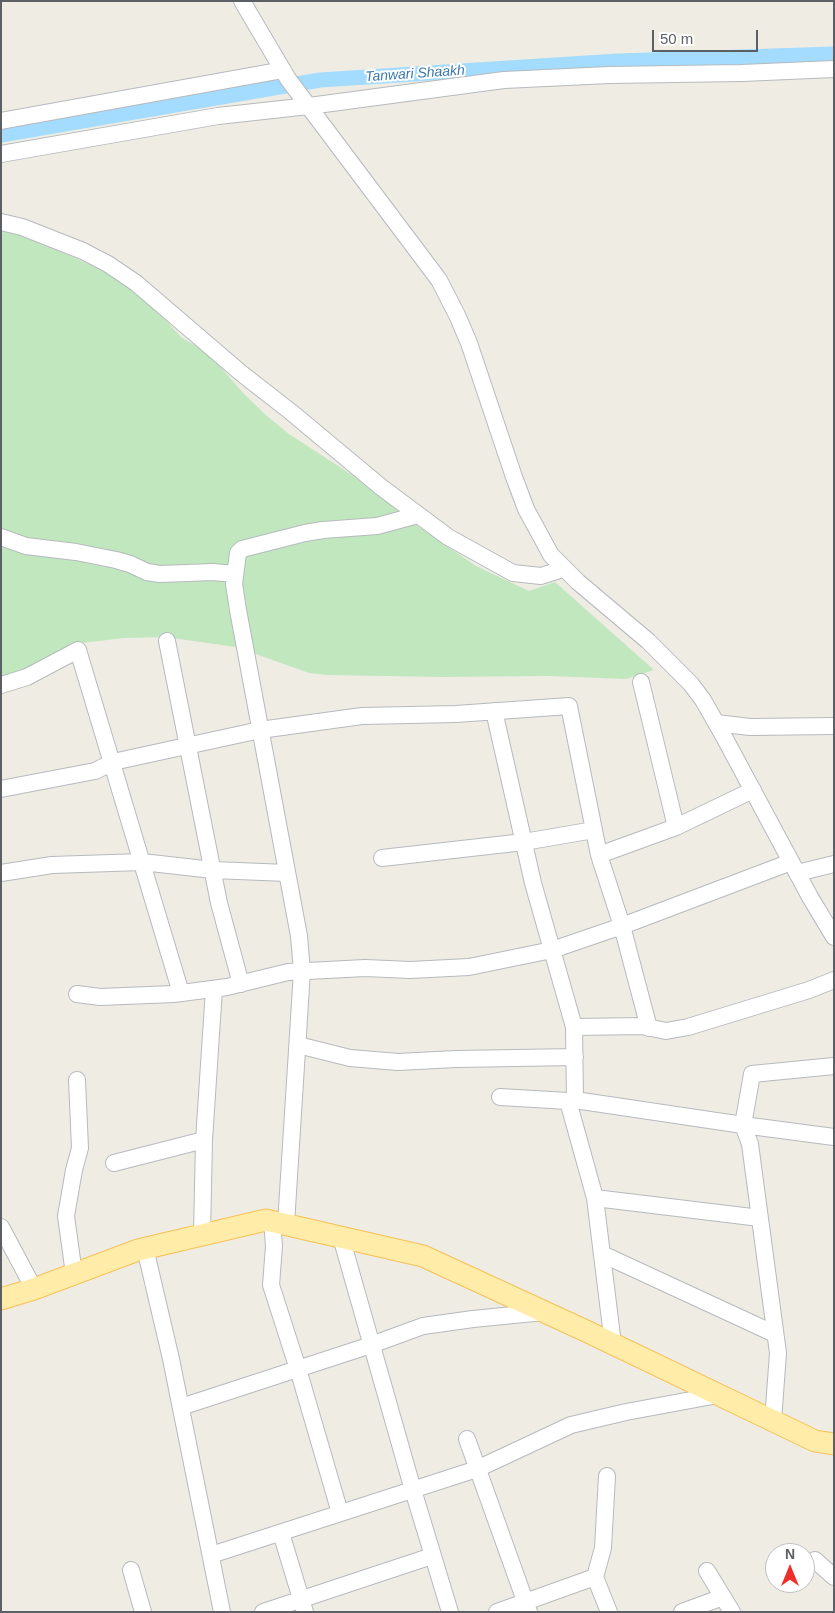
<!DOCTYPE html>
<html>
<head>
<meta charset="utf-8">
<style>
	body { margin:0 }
	#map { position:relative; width:835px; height:1613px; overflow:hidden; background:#efece4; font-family:Helvetica,sans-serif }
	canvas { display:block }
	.frame { position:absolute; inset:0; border:2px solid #5c6065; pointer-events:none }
	.north { position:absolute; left:765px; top:1543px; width:50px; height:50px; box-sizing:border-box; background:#fff; border:1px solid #bebfc1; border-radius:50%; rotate:0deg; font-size:14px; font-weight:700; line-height:20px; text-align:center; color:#5c6065 }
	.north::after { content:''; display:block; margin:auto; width:18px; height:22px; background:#ef2e2a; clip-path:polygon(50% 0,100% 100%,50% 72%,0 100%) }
	.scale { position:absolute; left:652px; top:30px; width:106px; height:22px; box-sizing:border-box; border:2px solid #5c6065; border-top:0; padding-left:6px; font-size:15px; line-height:18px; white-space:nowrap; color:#5c6065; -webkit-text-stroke:4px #fff; paint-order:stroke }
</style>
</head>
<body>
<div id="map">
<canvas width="835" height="1613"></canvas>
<div class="frame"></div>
<div class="north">N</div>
<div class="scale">50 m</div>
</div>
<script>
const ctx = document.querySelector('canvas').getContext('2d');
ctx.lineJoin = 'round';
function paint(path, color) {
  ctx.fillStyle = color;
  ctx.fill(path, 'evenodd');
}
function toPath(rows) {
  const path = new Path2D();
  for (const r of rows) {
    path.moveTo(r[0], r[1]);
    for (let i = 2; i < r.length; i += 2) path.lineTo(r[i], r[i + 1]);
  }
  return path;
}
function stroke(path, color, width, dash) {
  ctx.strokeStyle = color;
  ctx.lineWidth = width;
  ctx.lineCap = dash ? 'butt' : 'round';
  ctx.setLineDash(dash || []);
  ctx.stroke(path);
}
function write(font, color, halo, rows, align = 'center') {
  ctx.font = font + ' Helvetica,sans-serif';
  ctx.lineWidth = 4;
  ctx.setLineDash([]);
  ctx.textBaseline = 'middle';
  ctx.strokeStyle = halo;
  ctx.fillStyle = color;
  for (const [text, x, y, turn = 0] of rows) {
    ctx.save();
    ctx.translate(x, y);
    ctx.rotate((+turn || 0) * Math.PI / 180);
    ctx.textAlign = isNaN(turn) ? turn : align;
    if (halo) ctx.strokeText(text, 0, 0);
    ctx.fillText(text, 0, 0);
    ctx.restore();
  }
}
paint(toPath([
	[1,228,68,255,113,275,143,296,182,338,208,353,245,395,267,416,289,434,352,475,419,527,476,566,529,591,555,582,654,670,626,679,549,676,441,677,328,675,309,673,236,647,165,637,124,638,82,643,44,664,1,681]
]), '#c1e7bf');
stroke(toPath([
	[1,135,320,80,618,61,834,54]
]), '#a3dcff', 15);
const minor = toPath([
	[242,1,288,79,439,280,457,315,469,343,514,477,526,509,551,555,578,582,648,641,691,684,703,700,723,735,810,897,834,937],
	[1,121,283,70],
	[1,154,218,116,309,106,504,80,609,75,742,73,834,69],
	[1,222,22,227,83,251,108,264,136,283,241,373,291,412,381,487,448,537,513,573,541,576,563,569],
	[1,537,26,546,76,552,116,560,130,564,147,572,160,574,213,572,235,574],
	[167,641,219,903,241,984],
	[641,682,676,827],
	[1,685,27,677,78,650,181,993],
	[494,711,533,883,574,1027,575,1100],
	[716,723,750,727,834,726],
	[1,789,95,771,113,762,260,730,362,716,456,714,569,706,599,855,622,926,649,1028],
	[599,855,676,827,753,790],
	[382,858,524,842,594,830],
	[1,873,52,865,142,862,213,870,287,873],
	[797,873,834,864],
	[77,994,100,997,174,994,227,987,288,972,365,968,410,970,469,967,552,950,622,926,791,862],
	[574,1027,642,1026,666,1031,688,1027,809,990,834,980],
	[298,1045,350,1058,398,1062,456,1059,575,1057],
	[500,1097,568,1101,575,1100,743,1125,834,1137],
	[568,1101,595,1198,613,1344],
	[114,1163,204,1140],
	[595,1198,760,1218],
	[272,1221,274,1246,271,1285,298,1369,340,1513],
	[286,1224,302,971,299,936,238,610,234,584,238,553,242,549,305,533,323,530,377,526,418,515],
	[1,1227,34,1289],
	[202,1235,204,1140,214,989],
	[341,1237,413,1490,450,1612],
	[145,1248,171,1359,222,1612],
	[602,1254,775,1334],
	[74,1274,66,1216,74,1170,80,1148,77,1080],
	[181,1407,371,1345,423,1326,473,1319,544,1312],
	[773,1421,778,1353,750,1144,743,1125,752,1074,834,1066],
	[467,1439,529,1612],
	[607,1476,603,1548,595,1577,609,1612],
	[281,1533,305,1612],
	[211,1555,477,1469,571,1425,626,1412,718,1395],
	[815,1560,834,1577],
	[131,1570,143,1612],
	[707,1571,732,1612],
	[263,1612,432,1556],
	[497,1612,595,1577],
	[682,1612,723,1597]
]);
const major = toPath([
	[1,1299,34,1289,138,1250,266,1220,423,1256,586,1331,815,1441,834,1444]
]);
stroke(minor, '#b6babe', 18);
stroke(major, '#f6c056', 23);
stroke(minor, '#fff', 16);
stroke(major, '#ffeca8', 21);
write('italic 14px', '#3a78ac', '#fff', [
	["Tanwari Shaakh",415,74,-4]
]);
</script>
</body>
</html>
